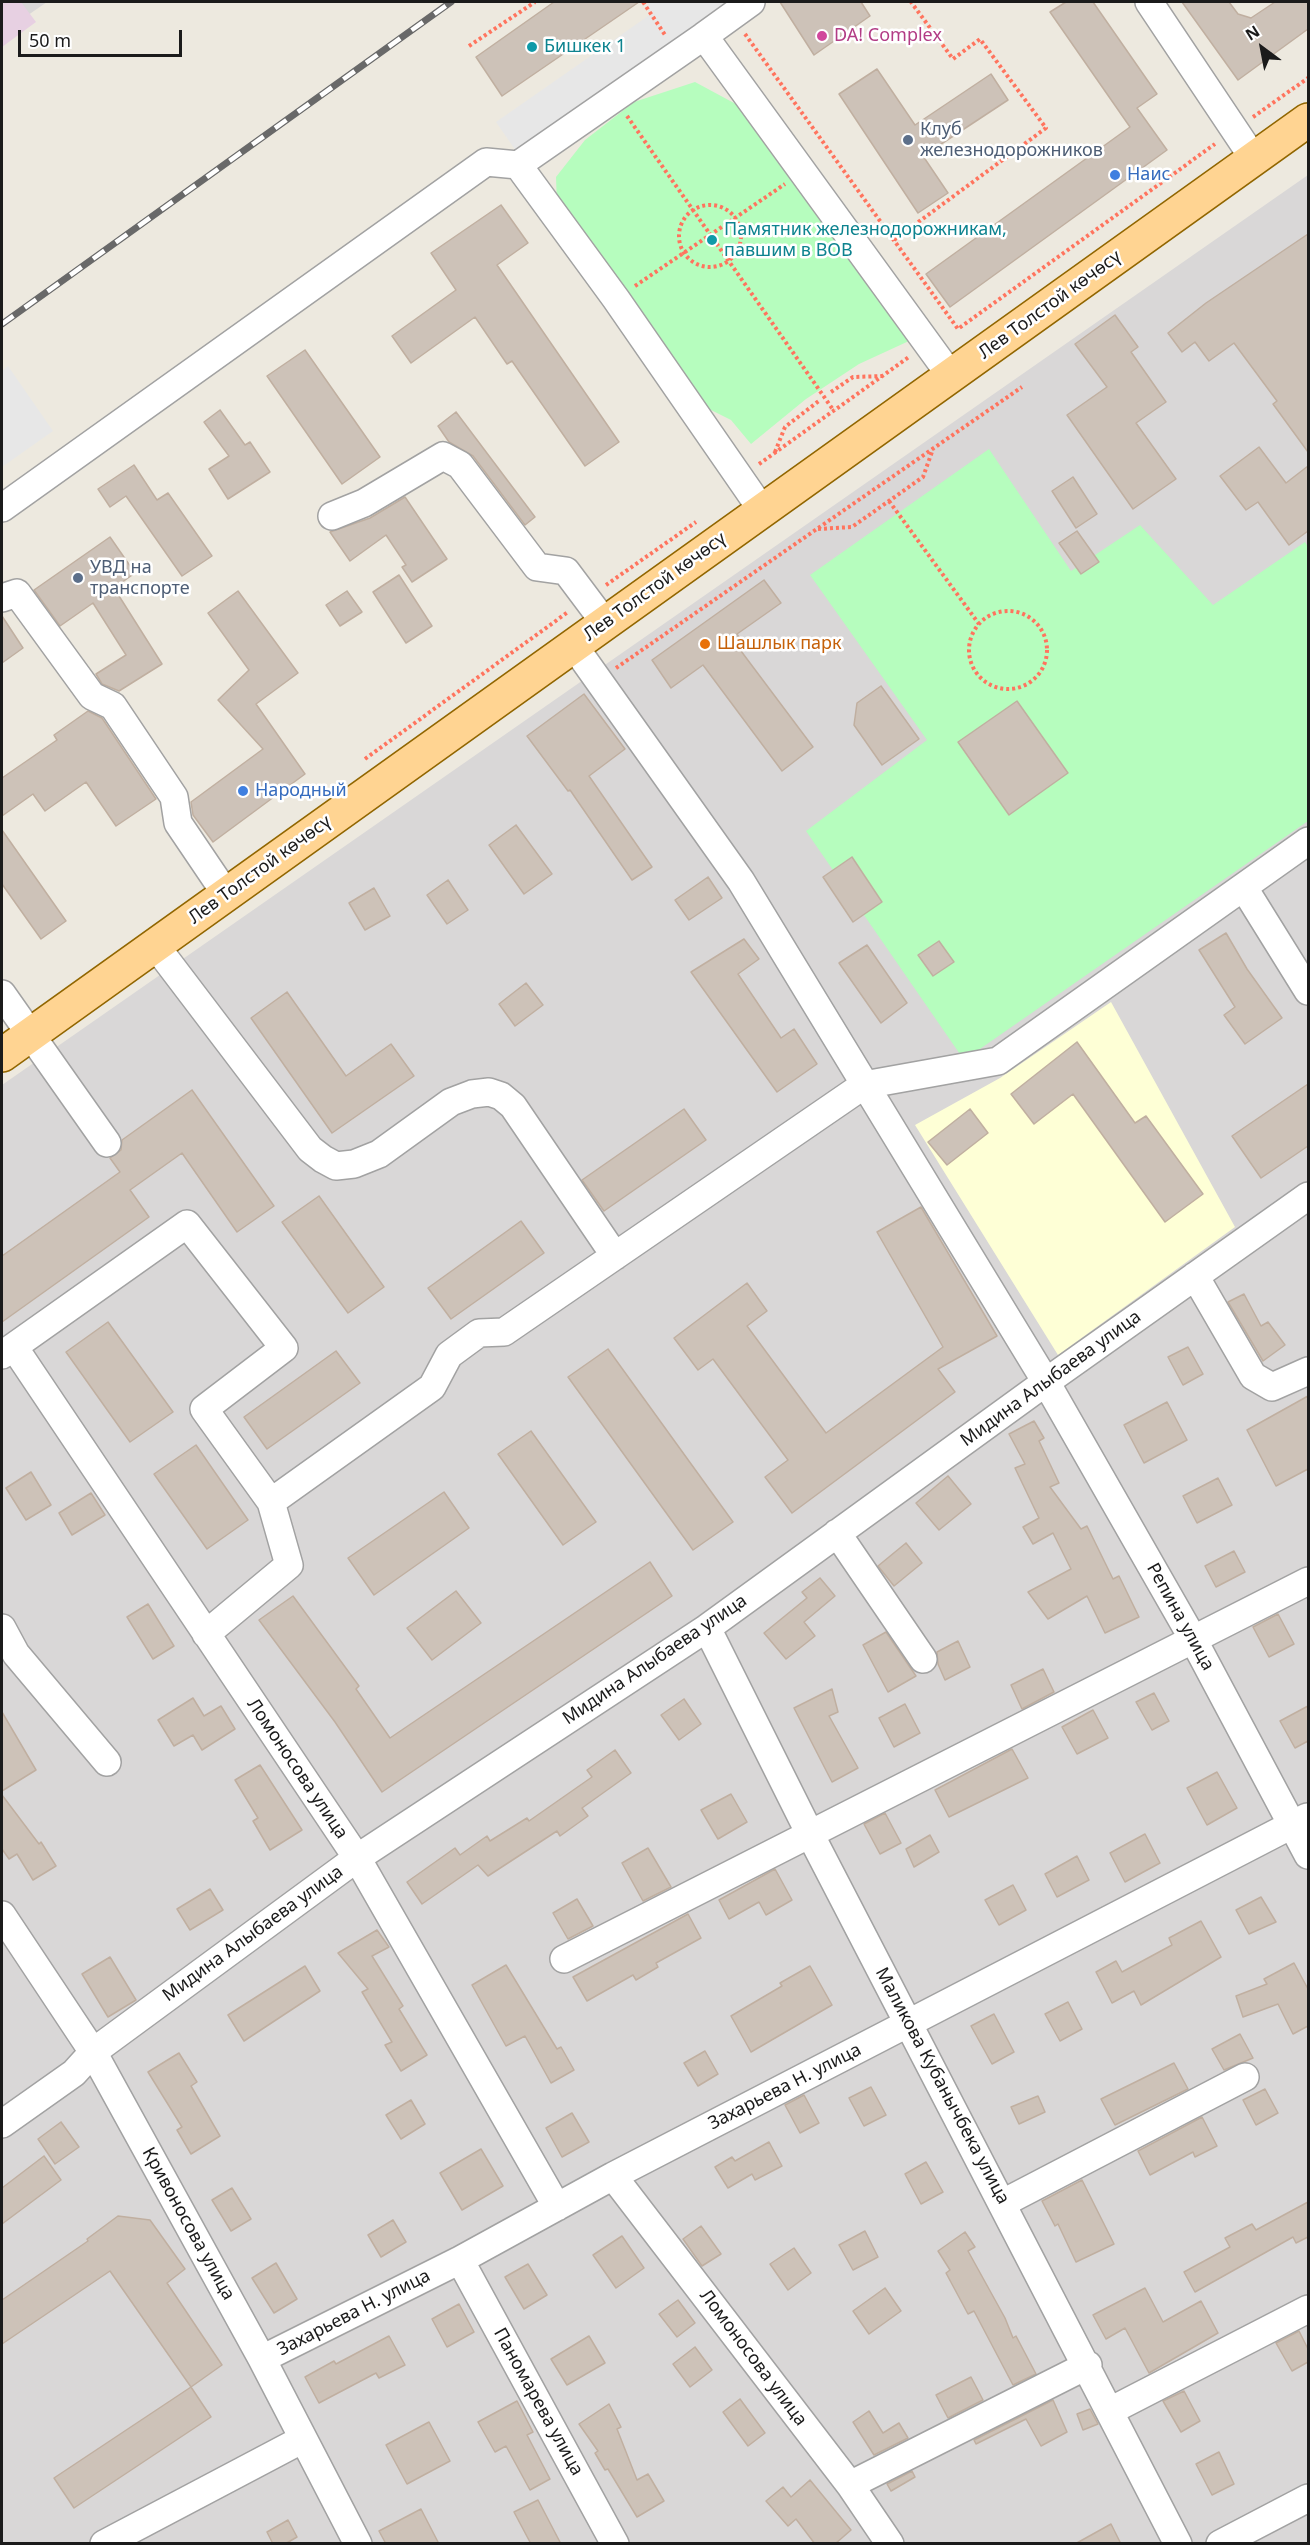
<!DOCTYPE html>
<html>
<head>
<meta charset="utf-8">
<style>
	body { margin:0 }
	#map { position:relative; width:1310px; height:2545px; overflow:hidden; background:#ede9df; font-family:"Noto Sans",sans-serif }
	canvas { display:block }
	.frame { position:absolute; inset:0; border:3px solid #1b1b1b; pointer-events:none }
	.north { position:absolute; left:1232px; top:18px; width:60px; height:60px; -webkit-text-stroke:4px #fff; paint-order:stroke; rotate:328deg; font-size:16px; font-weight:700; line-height:24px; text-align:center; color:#1b1b1b }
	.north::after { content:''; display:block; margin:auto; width:21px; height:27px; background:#1b1b1b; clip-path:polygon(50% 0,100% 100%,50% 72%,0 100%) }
	.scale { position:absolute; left:18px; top:30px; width:164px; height:27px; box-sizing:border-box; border:3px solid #1b1b1b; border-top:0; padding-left:8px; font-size:18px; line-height:21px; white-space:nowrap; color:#1b1b1b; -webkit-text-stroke:4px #fff; paint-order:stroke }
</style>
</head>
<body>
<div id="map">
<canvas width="1310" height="2545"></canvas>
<div class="frame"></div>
<div class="north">N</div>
<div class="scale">50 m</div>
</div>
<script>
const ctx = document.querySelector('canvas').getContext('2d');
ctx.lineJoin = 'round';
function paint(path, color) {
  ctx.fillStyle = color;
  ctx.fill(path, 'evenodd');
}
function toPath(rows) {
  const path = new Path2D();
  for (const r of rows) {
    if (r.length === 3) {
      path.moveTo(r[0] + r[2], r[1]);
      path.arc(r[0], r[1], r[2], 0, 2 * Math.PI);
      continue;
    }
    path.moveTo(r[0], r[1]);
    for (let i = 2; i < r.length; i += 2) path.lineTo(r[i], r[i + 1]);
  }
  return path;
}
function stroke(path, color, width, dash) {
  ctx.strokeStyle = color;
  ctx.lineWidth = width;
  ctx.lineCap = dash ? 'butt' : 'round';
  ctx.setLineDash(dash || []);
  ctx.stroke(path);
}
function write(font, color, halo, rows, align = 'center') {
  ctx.font = font + ' "Noto Sans",sans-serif';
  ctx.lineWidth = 5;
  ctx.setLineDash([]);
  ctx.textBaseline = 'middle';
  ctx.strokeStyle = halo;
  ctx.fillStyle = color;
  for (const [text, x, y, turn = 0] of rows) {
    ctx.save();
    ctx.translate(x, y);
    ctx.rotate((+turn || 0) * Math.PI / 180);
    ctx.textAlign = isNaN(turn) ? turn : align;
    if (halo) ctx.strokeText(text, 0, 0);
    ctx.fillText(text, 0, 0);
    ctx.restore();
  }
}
paint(toPath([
	[2,2,47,2,2,33],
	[1308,175,1308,2543,2,2543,2,1085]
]), '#d9d7d7');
paint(toPath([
	[2,2,21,2,36,22,2,47]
]), '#e7d0e2');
paint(toPath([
	[1111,1002,1235,1227,1058,1355,915,1125,1000,1078]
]), '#feffd6');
paint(toPath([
	[695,82,747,110,887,303,909,341,859,364,806,399,751,444,731,420,703,406,557,206,556,177,585,140,634,102],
	[989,449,1071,571,1140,525,1213,605,1305,542,1308,547,1308,821,964,1060,806,831,927,740,810,575]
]), '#b6fdbe');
paint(toPath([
	[651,2,732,2,516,151,496,122,651,14,645,6],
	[8,366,53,431,2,467,2,371]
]), '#e7e7e7');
const building = toPath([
	[554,2,639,2,502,96,476,57,554,2],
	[780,2,861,2,870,16,814,55,780,2],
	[1066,2,1093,2,1157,94,1137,108,1167,150,950,307,926,274,1130,127,1050,12,1066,2],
	[1182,2,1229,2,1238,14,1251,18,1275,2,1308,2,1308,29,1238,80,1182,2],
	[877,69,915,125,991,74,1008,100,923,156,948,193,918,213,839,94,877,69],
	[501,205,528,243,497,265,619,442,585,466,512,361,507,364,475,317,411,363,392,336,456,290,431,253,501,205],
	[1308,234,1308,452,1273,404,1277,401,1234,343,1209,361,1195,342,1182,352,1168,333,1206,303,1308,234],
	[1115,315,1138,347,1131,352,1166,402,1136,423,1176,479,1133,509,1067,415,1107,387,1075,344,1115,315],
	[305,350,380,457,342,484,267,376,305,350],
	[220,410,245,445,250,442,270,472,228,499,209,469,229,456,204,422,220,410],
	[456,412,535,517,525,525,473,456,449,442,438,426,456,412],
	[1259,447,1286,483,1308,466,1308,531,1289,545,1258,502,1246,510,1220,476,1259,447],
	[134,465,157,500,168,493,212,556,182,576,126,496,110,507,98,489,134,465],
	[1073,477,1097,514,1076,528,1052,491,1073,477],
	[405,497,447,559,412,582,402,567,406,565,386,535,350,561,330,532,370,518,405,497],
	[1077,531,1099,562,1081,574,1059,543,1077,531],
	[110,537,135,573,114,588,162,664,119,691,102,684,96,674,126,655,93,603,60,626,34,590,110,537],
	[399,575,432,626,406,643,373,592,399,575],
	[764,580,781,603,737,634,740,639,735,643,813,747,782,771,703,665,671,688,652,660,764,580],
	[238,591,298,673,256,704,305,774,213,842,193,815,191,802,263,749,218,700,249,670,208,613,238,591],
	[347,591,362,612,340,626,326,605,347,591],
	[2,616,23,648,2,663,2,616],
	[881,686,919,739,882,765,854,725,857,703,881,686],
	[584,694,625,749,589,776,652,867,632,880,570,790,568,791,527,736,584,694],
	[1017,701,1068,773,1009,815,958,742,1017,701],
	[88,711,102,718,156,799,116,826,86,782,45,811,33,794,2,816,2,778,57,740,54,735,88,711],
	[516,825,552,874,524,894,489,845,516,825],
	[2,830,66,921,41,939,2,884,2,830],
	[852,857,882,902,853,922,823,877,852,857],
	[708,877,722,898,689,920,675,900,708,877],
	[448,880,468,910,447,924,427,895,448,880],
	[374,888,390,916,365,930,349,903,374,888],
	[1226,933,1247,969,1282,1018,1245,1044,1224,1015,1235,1007,1199,950,1226,933],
	[744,939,759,959,738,974,781,1038,794,1029,817,1064,777,1092,691,972,744,939],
	[939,941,954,962,933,976,918,955,939,941],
	[867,945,907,1003,881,1023,839,963,867,945],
	[526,983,543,1005,515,1026,499,1004,526,983],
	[287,992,346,1076,391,1044,414,1076,332,1133,251,1018,287,992],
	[1077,1042,1135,1123,1146,1116,1203,1194,1165,1222,1073,1094,1034,1124,1011,1094,1077,1042],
	[1308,1084,1308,1146,1261,1178,1232,1136,1308,1084],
	[192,1090,274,1206,237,1232,182,1153,130,1190,149,1217,2,1322,2,1256,120,1172,110,1158,121,1150,122,1140,192,1090],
	[684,1109,706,1140,604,1211,582,1180,684,1109],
	[970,1109,988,1133,947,1165,928,1142,970,1109],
	[319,1196,384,1287,348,1313,282,1222,319,1196],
	[921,1207,997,1336,938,1369,955,1392,792,1513,765,1477,788,1460,713,1359,698,1370,674,1338,747,1283,767,1311,747,1326,826,1433,943,1347,877,1232,921,1207],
	[521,1221,544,1253,451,1319,428,1288,521,1221],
	[1244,1294,1261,1326,1268,1322,1285,1345,1263,1361,1228,1302,1244,1294],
	[108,1322,173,1412,130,1442,66,1352,108,1322],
	[1188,1347,1203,1374,1183,1385,1168,1357,1188,1347],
	[608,1349,733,1522,693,1550,568,1377,608,1349],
	[336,1351,360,1383,267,1449,244,1417,336,1351],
	[1308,1396,1308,1469,1276,1486,1247,1430,1308,1396],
	[1167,1402,1187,1440,1144,1463,1124,1425,1167,1402],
	[1034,1421,1044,1438,1039,1441,1059,1483,1050,1487,1081,1529,1087,1526,1113,1579,1119,1576,1139,1617,1105,1633,1087,1596,1048,1619,1028,1592,1071,1569,1053,1533,1033,1544,1023,1527,1039,1518,1015,1468,1025,1464,1009,1434,1034,1421],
	[531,1431,596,1522,563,1545,498,1454,531,1431],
	[196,1445,248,1520,207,1549,154,1474,196,1445],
	[31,1472,51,1505,26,1520,6,1488,31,1472],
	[948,1476,971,1504,939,1530,916,1503,948,1476],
	[1218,1478,1232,1505,1197,1523,1183,1496,1218,1478],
	[444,1492,469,1528,374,1595,348,1558,444,1492],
	[91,1493,105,1515,72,1535,59,1513,91,1493],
	[906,1543,922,1563,894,1586,878,1566,906,1543],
	[1234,1551,1245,1572,1216,1587,1205,1566,1234,1551],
	[650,1562,672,1596,382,1792,335,1722,259,1620,293,1596,359,1686,356,1689,390,1738,650,1562],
	[820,1578,835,1596,804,1622,815,1636,786,1659,764,1633,807,1598,802,1592,820,1578],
	[456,1591,481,1623,432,1660,407,1628,456,1591],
	[148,1604,174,1646,153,1659,127,1617,148,1604],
	[1278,1614,1294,1644,1269,1657,1253,1627,1278,1614],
	[886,1632,916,1676,888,1692,863,1645,886,1632],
	[958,1641,970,1667,945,1680,938,1664,937,1652,958,1641],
	[1043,1669,1054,1692,1022,1709,1011,1685,1043,1669],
	[832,1689,838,1712,829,1716,858,1768,832,1782,794,1708,832,1689],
	[1154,1693,1169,1721,1152,1730,1136,1702,1154,1693],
	[193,1698,204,1716,221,1706,235,1729,202,1750,193,1735,174,1746,158,1720,193,1698],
	[684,1699,701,1724,679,1740,661,1715,684,1699],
	[905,1704,920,1733,894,1747,879,1718,905,1704],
	[1308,1706,1308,1741,1295,1748,1280,1721,1308,1706],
	[1093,1710,1108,1738,1077,1754,1062,1727,1093,1710],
	[2,1712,36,1770,2,1791,2,1712],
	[1012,1749,1028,1778,949,1817,935,1790,1012,1749],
	[615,1750,631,1773,582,1808,588,1816,560,1836,557,1831,488,1876,478,1865,422,1904,407,1882,455,1848,460,1855,487,1836,490,1841,527,1818,529,1821,592,1777,587,1770,615,1750],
	[260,1765,302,1830,270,1850,253,1821,258,1818,235,1780,260,1765],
	[1217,1772,1237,1808,1207,1825,1187,1788,1217,1772],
	[731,1794,747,1822,718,1839,701,1810,731,1794],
	[2,1795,39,1844,41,1842,56,1866,33,1880,17,1854,9,1859,2,1849,2,1795],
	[885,1813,901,1843,880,1854,864,1824,885,1813],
	[1145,1834,1160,1863,1125,1882,1110,1853,1145,1834],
	[930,1835,939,1852,914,1867,906,1849,930,1835],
	[648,1848,671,1887,643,1901,622,1863,648,1848],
	[1077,1856,1089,1880,1057,1897,1045,1874,1077,1856],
	[775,1869,792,1900,766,1915,759,1902,729,1919,719,1900,775,1869],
	[1013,1885,1026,1910,999,1925,985,1900,1013,1885],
	[210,1889,223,1910,190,1930,177,1909,210,1889],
	[1261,1897,1276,1922,1249,1934,1236,1910,1261,1897],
	[577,1899,593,1926,568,1939,553,1913,577,1899],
	[688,1914,701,1938,656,1963,658,1967,636,1980,633,1975,587,2001,573,1977,688,1914],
	[1201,1921,1221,1957,1141,2005,1134,1991,1112,2003,1096,1972,1116,1961,1122,1972,1172,1945,1169,1938,1201,1921],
	[377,1930,389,1947,372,1956,403,2006,399,2009,427,2055,401,2071,385,2045,392,2042,362,1992,368,1989,338,1953,377,1930],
	[110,1957,136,2000,108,2017,82,1974,110,1957],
	[1294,1963,1308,1989,1308,2026,1293,2034,1278,2004,1243,2017,1236,1996,1267,1984,1264,1979,1294,1963],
	[506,1965,557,2049,561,2047,574,2070,551,2083,525,2036,506,2046,472,1985,506,1965],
	[305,1966,320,1991,244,2041,228,2015,305,1966],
	[810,1966,832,2005,751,2052,731,2016,782,1986,780,1983,810,1966],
	[1068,2002,1082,2029,1060,2041,1045,2014,1068,2002],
	[994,2014,1014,2052,992,2064,971,2026,994,2014],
	[1240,2034,1253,2058,1224,2070,1212,2049,1240,2034],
	[705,2051,718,2074,698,2086,684,2063,705,2051],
	[179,2053,197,2082,191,2086,220,2136,191,2154,177,2130,182,2127,148,2072,179,2053],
	[1174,2063,1188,2089,1115,2125,1101,2099,1174,2063],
	[871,2087,886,2115,864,2126,849,2098,871,2087],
	[1265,2089,1278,2113,1256,2125,1243,2100,1265,2089],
	[804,2095,819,2123,800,2133,785,2105,804,2095],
	[1038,2096,1045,2112,1019,2124,1011,2107,1038,2096],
	[411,2100,425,2124,401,2139,386,2115,411,2100],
	[572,2113,589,2142,562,2157,546,2128,572,2113],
	[1202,2117,1217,2146,1195,2157,1193,2152,1150,2175,1138,2151,1202,2117],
	[61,2122,79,2147,55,2164,38,2139,61,2122],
	[769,2142,782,2166,755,2180,752,2174,728,2188,715,2167,732,2157,735,2161,769,2142],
	[481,2149,503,2186,462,2210,440,2173,481,2149],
	[44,2156,61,2180,2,2224,2,2188,44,2156],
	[926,2162,943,2192,921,2204,905,2174,926,2162],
	[1082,2180,1114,2244,1076,2262,1058,2224,1055,2226,1042,2201,1082,2180],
	[232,2188,251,2219,231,2231,212,2200,232,2188],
	[1308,2202,1308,2237,1296,2243,1293,2237,1195,2292,1184,2272,1230,2247,1225,2238,1252,2224,1256,2230,1308,2202],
	[118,2216,150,2220,185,2269,167,2283,222,2365,191,2387,110,2271,2,2344,2,2300,88,2241,87,2239,118,2216],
	[393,2220,406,2242,381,2257,368,2235,393,2220],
	[701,2226,721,2254,702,2266,683,2239,701,2226],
	[865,2231,878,2257,853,2270,839,2245,865,2231],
	[965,2232,975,2247,968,2251,1005,2318,1013,2338,1016,2336,1036,2374,1013,2385,974,2311,968,2314,946,2273,950,2270,938,2251,965,2232],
	[622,2236,644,2268,616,2288,593,2255,622,2236],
	[794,2248,811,2273,788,2290,770,2264,794,2248],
	[276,2263,297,2299,274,2313,252,2278,276,2263],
	[528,2264,547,2295,524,2309,505,2277,528,2264],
	[885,2288,901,2311,869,2334,853,2311,885,2288],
	[1145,2288,1163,2322,1201,2301,1218,2333,1149,2373,1125,2328,1106,2339,1093,2315,1145,2288],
	[678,2300,695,2323,677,2337,659,2314,678,2300],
	[459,2304,474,2332,447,2347,432,2319,459,2304],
	[1299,2331,1308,2349,1308,2362,1292,2371,1276,2343,1299,2331],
	[389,2336,405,2365,379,2378,376,2373,319,2403,305,2377,334,2361,336,2364,389,2336],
	[589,2336,605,2363,567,2385,551,2359,589,2336],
	[695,2347,712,2370,690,2387,673,2364,695,2347],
	[971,2377,983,2400,948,2418,936,2395,971,2377],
	[191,2387,211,2417,74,2508,54,2478,191,2387],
	[1184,2391,1200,2421,1181,2432,1163,2401,1184,2391],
	[740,2399,765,2433,748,2446,723,2412,740,2399],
	[1053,2400,1067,2432,1041,2446,1026,2419,976,2444,974,2440,1053,2400],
	[517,2401,533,2432,527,2435,550,2479,530,2490,506,2446,495,2452,478,2422,517,2401],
	[609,2404,621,2427,617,2429,637,2480,648,2474,664,2501,637,2517,608,2469,605,2470,595,2453,598,2451,579,2424,609,2404],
	[1090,2409,1098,2424,1083,2430,1077,2414,1090,2409],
	[869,2411,883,2433,899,2423,908,2438,874,2455,853,2422,869,2411],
	[429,2422,450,2461,407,2484,386,2445,429,2422],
	[1219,2452,1234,2484,1212,2495,1196,2464,1219,2452],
	[912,2471,915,2477,891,2491,887,2484,912,2471],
	[810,2480,851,2530,835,2544,815,2544,796,2519,788,2526,766,2501,783,2487,791,2497,810,2480],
	[538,2500,561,2544,531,2544,514,2512,538,2500],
	[421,2509,439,2544,386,2544,379,2531,421,2509],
	[288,2520,297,2537,285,2544,273,2544,267,2532,288,2520],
	[1111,2524,1121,2544,1075,2544,1111,2524]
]);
paint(building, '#cdc2b8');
stroke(building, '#c0afa0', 1.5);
const minor = toPath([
	[1149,2,1254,159],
	[704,36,751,2],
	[2,508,486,162,518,165],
	[762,510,616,299,518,165,704,36,951,376],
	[332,516,364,503,443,456,460,465,537,567,566,571,605,623],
	[2,598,17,593,92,696,113,706,174,797,178,823,226,894],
	[574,646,741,881,1046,1382,1193,1639,1308,1855],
	[1244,888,1308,991],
	[155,945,310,1149,323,1159,336,1166,354,1164,379,1154,451,1102,472,1094,489,1092,501,1096,513,1106,615,1256],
	[2,994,107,1143],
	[1195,1276,1253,1376,1272,1387,1308,1371],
	[14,1347,357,1858,557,2207],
	[2,1355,187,1224,284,1348,204,1409,271,1502,289,1565,206,1634],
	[271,1502,432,1387,449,1355,479,1333,504,1332,864,1085,998,1061,1308,841],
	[837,1533,923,1659],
	[2,1628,16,1654,107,1762],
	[707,1628,810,1834,1178,2544],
	[2,1915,93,2052,262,2359,358,2544],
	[564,1959,1308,1581],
	[2,2124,74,2073,93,2052,357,1858,707,1628,1046,1382,1308,1196],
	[613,2176,850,2485,890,2544],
	[1003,2203,1245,2077],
	[460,2260,615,2544],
	[262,2359,460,2260,613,2176,1307,1817],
	[1110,2411,1308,2309],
	[850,2485,1088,2365],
	[104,2544,303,2439],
	[1220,2544,1308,2498]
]);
const major = toPath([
	[2,1055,1308,120]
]);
stroke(minor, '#a2a2a2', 30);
stroke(major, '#916600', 36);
stroke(toPath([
	[643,2,665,35],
	[745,34,958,329,1215,144],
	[469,46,535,2],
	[627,116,834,411],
	[1253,117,1308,78],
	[710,236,31],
	[894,240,1046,128,980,39,953,59,911,2],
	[635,286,785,184],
	[831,392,853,377,883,376],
	[775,452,785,427,820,400],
	[759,464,909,357],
	[889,501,979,624],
	[818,529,852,527,923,477,933,449],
	[606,585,696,522],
	[1008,650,39],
	[616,668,1022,387],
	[365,759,568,612]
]), '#ff745e', 4, [3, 3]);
stroke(minor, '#fff', 27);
stroke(major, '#ffd492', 33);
const rail = toPath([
	[2,324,451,2]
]);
stroke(rail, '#696969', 7);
stroke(rail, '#fff', 4.5, [14]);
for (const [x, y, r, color] of [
	[822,36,6,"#d1479c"],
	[532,47,6,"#0f9aa8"],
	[908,140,6,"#5c6f8a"],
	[1115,175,6,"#3f7fe0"],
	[712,240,6,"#0f9aa8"],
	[78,578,6,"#5c6f8a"],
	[705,644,6,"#e8710a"],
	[243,791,6,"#3f7fe0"]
]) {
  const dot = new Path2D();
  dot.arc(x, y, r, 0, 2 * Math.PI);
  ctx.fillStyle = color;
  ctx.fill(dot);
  stroke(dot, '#fff', 2);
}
write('18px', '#b23c85', '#fff', [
	["DA! Complex",834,36]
], 'left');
write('18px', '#0d838f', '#fff', [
	["Бишкек 1",544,47],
	["Памятник железнодорожникам,",724,230],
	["павшим в ВОВ",724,251]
], 'left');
write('18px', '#4e5e75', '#fff', [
	["Клуб",920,130],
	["железнодорожников",920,151],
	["УВД на",90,568],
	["транспорте",90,589]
], 'left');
write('18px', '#366cbe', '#fff', [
	["Наис",1127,175],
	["Народный",255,791]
], 'left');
write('18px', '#1b1b1b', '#fff', [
	["Лев Толстой көчөсү",1050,305,-36],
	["Лев Толстой көчөсү",655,587,-36],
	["Лев Толстой көчөсү",260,870,-36],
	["Мидина Алыбаева улица",1051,1379,-36],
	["Репина улица",1180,1617,61],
	["Мидина Алыбаева улица",655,1660,-34],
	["Ломоносова улица",297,1769,56],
	["Мидина Алыбаева улица",253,1934,-36],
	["Маликова Кубанычбека улица",942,2086,62],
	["Захарьева Н. улица",785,2087,-27],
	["Кривоносова улица",188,2224,61],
	["Захарьева Н. улица",354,2313,-27],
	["Ломоносова улица",753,2358,53],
	["Паномарева улица",538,2402,61]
]);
write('18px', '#c56008', '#fff', [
	["Шашлык парк",717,644]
], 'left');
</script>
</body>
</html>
